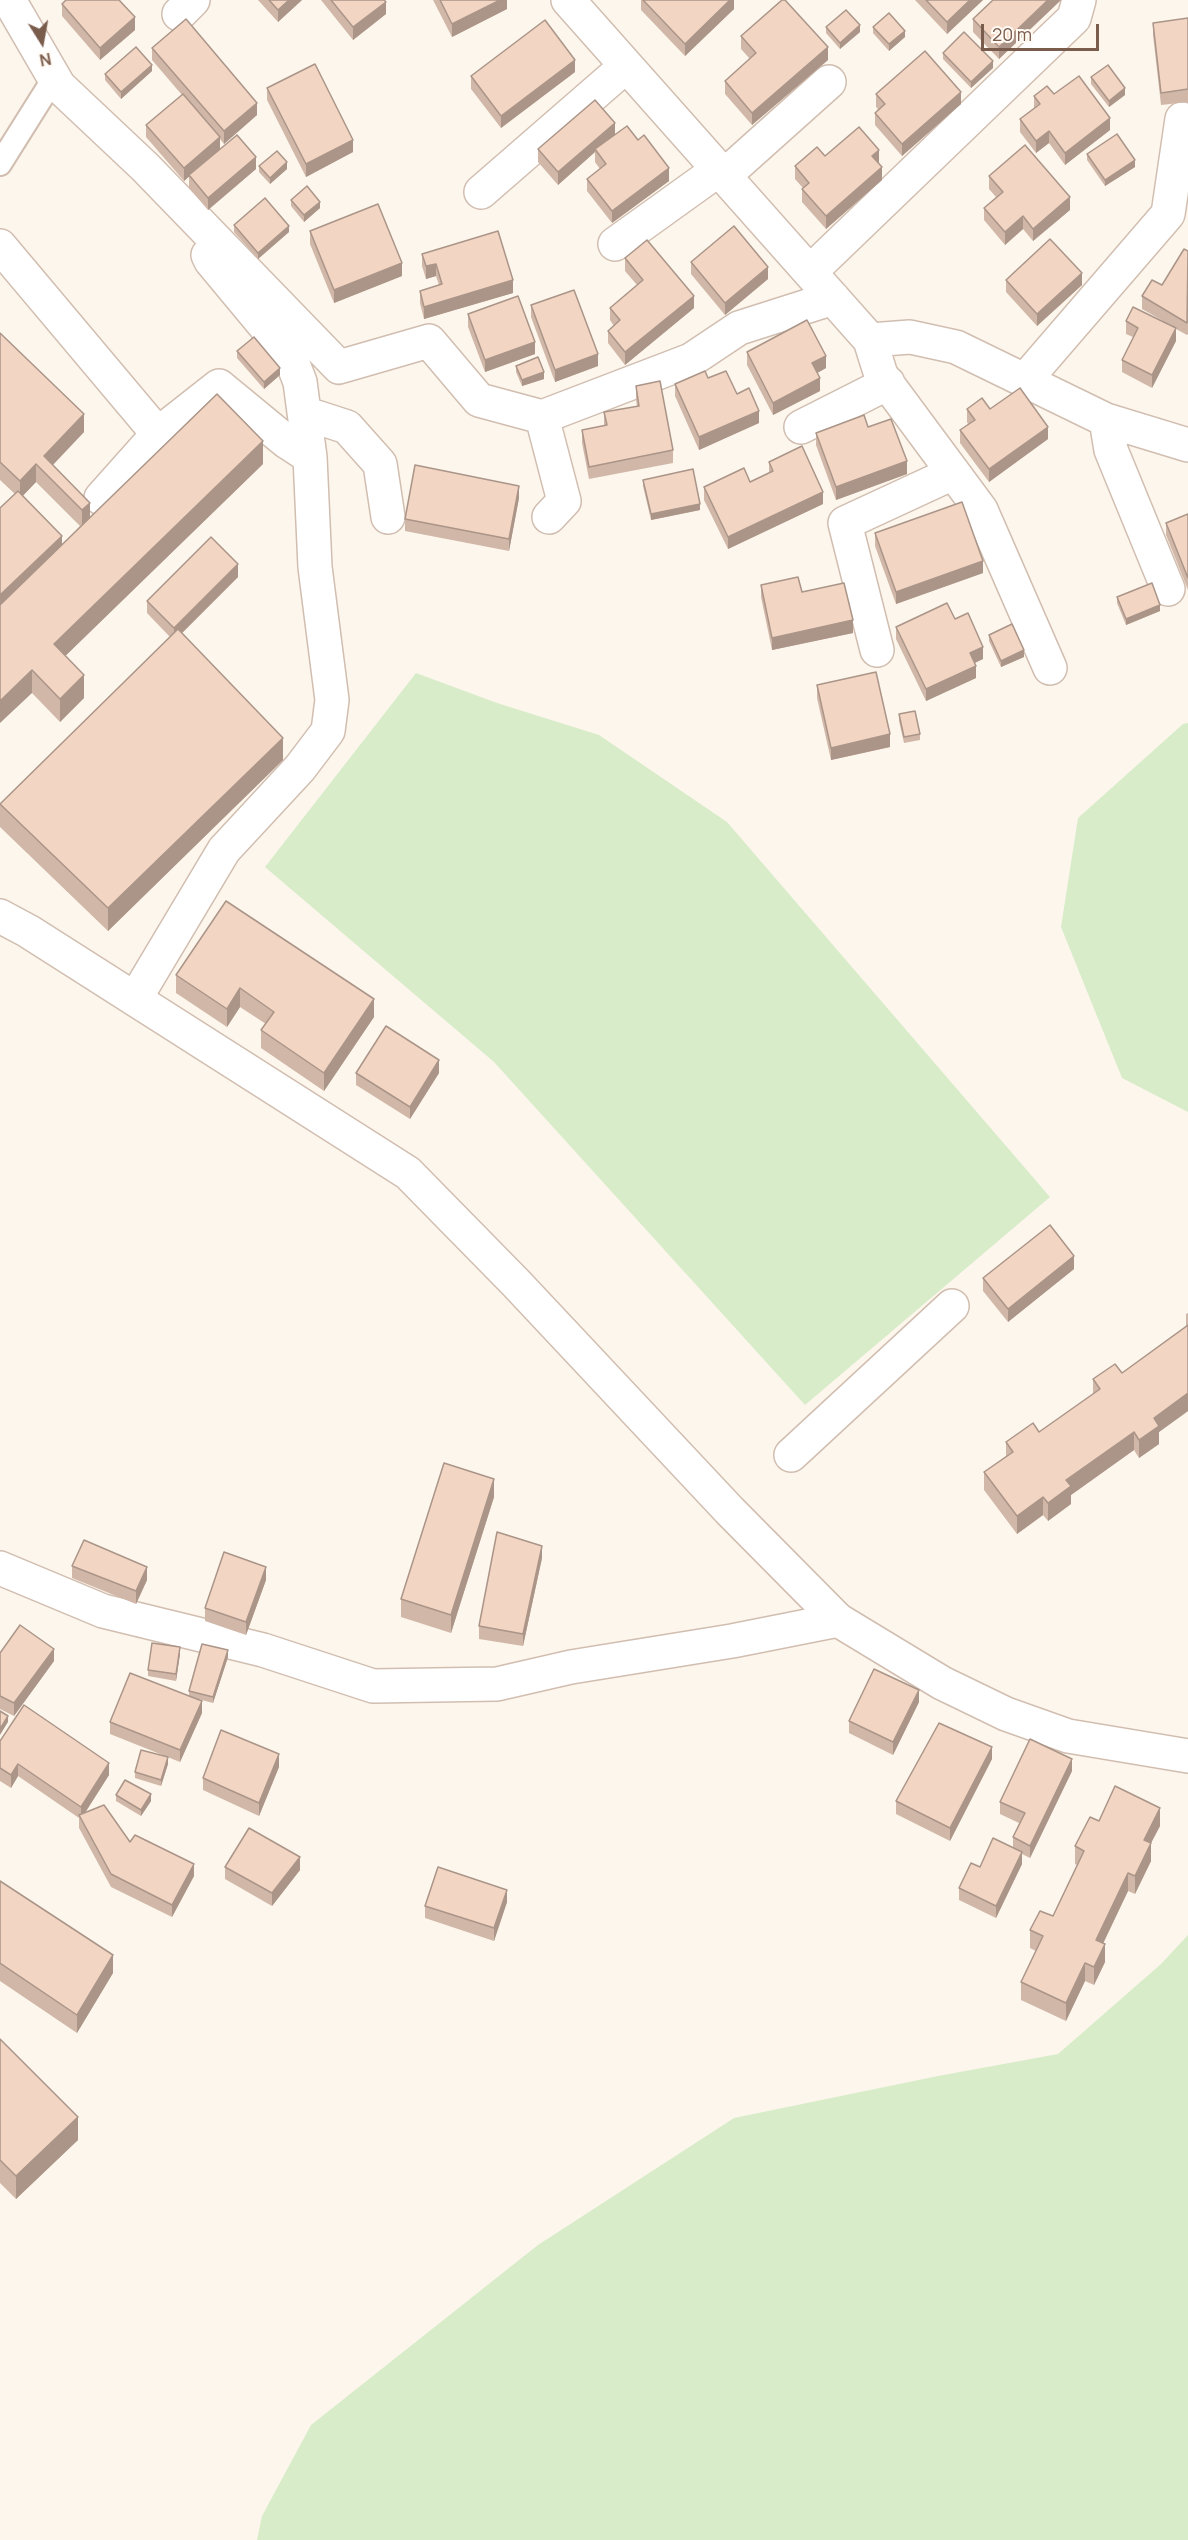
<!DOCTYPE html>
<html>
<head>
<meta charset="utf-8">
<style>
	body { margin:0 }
	#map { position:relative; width:1188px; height:2540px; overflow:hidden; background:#fdf6ec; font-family:Manrope,sans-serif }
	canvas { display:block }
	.north { position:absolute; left:12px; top:12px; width:60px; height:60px; -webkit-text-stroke:4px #fffaf3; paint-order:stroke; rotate:169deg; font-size:16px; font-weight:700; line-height:24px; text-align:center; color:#7a5c4d }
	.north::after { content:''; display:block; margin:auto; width:21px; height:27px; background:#7a5c4d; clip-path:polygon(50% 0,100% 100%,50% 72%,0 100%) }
	.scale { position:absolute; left:981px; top:24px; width:118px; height:27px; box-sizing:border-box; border:3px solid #7a5c4d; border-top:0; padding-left:8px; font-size:18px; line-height:21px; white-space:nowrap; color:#7a5c4d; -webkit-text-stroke:4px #fffaf3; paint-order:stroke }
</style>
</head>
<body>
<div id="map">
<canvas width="1188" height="2540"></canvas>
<div class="north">N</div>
<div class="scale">20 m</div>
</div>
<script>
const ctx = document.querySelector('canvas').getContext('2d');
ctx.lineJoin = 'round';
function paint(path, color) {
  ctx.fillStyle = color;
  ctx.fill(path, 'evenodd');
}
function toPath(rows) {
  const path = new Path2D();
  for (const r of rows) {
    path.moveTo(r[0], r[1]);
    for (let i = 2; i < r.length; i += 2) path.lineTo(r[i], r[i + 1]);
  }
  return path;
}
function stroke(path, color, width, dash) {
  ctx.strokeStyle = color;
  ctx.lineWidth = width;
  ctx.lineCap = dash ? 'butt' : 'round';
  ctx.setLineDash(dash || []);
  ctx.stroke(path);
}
paint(toPath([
	[416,673,497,703,599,735,727,822,1050,1197,805,1405,494,1062,265,867],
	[1188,723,1188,1112,1122,1078,1061,927,1078,818,1183,724],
	[1188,1935,1188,2540,257,2540,262,2516,311,2425,538,2245,734,2118,938,2076,1058,2054,1161,1964]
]), '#d8ecc9');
const service = toPath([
	[0,164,54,78]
]);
const minor = toPath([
	[9,0,59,86,145,167,339,367,429,341,479,400,542,417,691,360,739,328,833,298],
	[568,0,870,340,910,337,956,347,1106,420,1188,445],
	[179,14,193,0],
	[724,176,829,82],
	[481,192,626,66],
	[615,244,718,170],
	[0,246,158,434],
	[810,272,1074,18,1079,0],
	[870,340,881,375,981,510,1050,668],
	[1025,380,1168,214,1182,119],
	[304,413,347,427,380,464,388,517],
	[542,417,564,501,549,517],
	[1106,420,1111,450,1168,589],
	[801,427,888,383],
	[101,498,158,434,219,386,287,442,310,457],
	[877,650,845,523,953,473],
	[135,999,224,850,300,768,328,731,332,700,315,567,310,457,300,382,290,356,211,261,208,255],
	[791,1455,952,1306],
	[0,1568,103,1611,263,1650,373,1686,497,1684,571,1667,732,1641,838,1620]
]);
const tertiary = toPath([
	[0,916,28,931,408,1173,516,1283,730,1511,838,1620,942,1683,1006,1714,1068,1736,1188,1756]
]);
stroke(service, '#d1beb0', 26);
stroke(minor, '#d1beb0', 36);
stroke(tertiary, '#d1beb0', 36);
stroke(service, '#fff', 22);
stroke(minor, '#fff', 33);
stroke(tertiary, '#fff', 33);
paint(toPath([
	[258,0,302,0,278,22],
	[321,0,384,0,386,14,353,40],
	[433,0,507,0,507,9,452,37],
	[641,0,734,0,734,9,685,56,641,10],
	[915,0,983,0,947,34],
	[993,0,1061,0,999,59,973,32,973,19],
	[62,4,135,30,100,60,62,16],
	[1188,18,1188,102,1161,105,1153,35,1153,23],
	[826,27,860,32,840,49,826,33],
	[873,27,905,37,889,51,873,33],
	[741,36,828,60,752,125,725,94,725,81,750,59,741,49],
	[152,48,257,115,224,144,220,139,220,149,256,169,208,210,189,188,189,176,184,181,146,137,146,125,182,95,152,60],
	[943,53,993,68,971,88,943,59],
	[152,71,121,99,105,80,105,74],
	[575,72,501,128,471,89,471,76],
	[1091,77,1125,95,1109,107,1091,84],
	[267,88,353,152,306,177,267,100],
	[876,94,961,104,902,156,875,125,875,113,878,109,876,107],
	[1054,94,1110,130,1065,165,1049,143,1036,153,1020,132,1020,119,1034,108,1034,96],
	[615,135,669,181,612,223,587,191,587,179,600,169,595,162,595,152,558,185,538,162,538,149],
	[1087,154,1135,167,1105,186,1087,160],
	[825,156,879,162,882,180,826,229,802,202,802,189,803,188,795,179,795,166],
	[259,166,287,169,270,184,259,172],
	[989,176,1070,210,1033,241,1023,229,1005,245,984,220,984,208,996,197,989,189],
	[291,200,320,208,304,222,291,206],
	[234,225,289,232,258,259,234,232],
	[310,231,402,276,334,303,310,244],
	[1188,251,1188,334,1187,335,1176,329,1176,341,1152,388,1122,372,1122,360,1133,337,1126,334,1126,321,1172,326,1142,309,1142,296,1162,285],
	[422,254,513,293,424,319,420,303,420,291,439,285,436,276,426,279,422,266],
	[625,258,694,308,625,365,608,343,608,331,614,326,610,320,610,308,637,285,625,271],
	[691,262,768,279,725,315,691,274],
	[1006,280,1082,285,1037,326,1006,292],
	[531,305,598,366,555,382,531,317],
	[468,314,535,354,485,372,468,327],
	[0,333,84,432,53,465,90,517,263,464,65,656,84,698,60,722,32,693,15,494,0,480],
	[36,482,80,526,62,545,22,496],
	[237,351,280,375,264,389,237,358],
	[747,352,826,368,817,373,820,391,773,415,747,365],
	[516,366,544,379,522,386,516,372],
	[708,378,737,394,759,423,699,450,675,396,675,384],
	[636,386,673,450,673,463,589,479,582,443,582,430,604,426,604,412,637,407,636,399],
	[967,409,990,409,1048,439,989,482,960,443,960,430,968,424,967,422],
	[868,427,907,474,836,500,816,445,816,433],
	[769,462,823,504,728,549,704,500,704,487,750,482,769,473],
	[643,480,700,510,651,520,643,486],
	[519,498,509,551,405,531,405,519],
	[1188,514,1188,590,1166,535,1166,523],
	[875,533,983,573,896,604,875,546],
	[238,577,182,633,283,760,108,931,0,827,0,804,170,637,147,613,147,601],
	[761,585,802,592,853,633,772,650,761,597],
	[1117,597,1160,611,1126,625,1117,603],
	[955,619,983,659,975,663,976,678,926,701,896,639,896,627],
	[989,635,1024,657,1001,667,989,641],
	[817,685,890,747,831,760,817,698],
	[899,714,920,734,920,740,904,743,899,721],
	[176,975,374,1017,324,1091,261,1048,261,1030,266,1024,240,1007,227,1027,176,993],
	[356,1073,439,1073,410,1119,356,1085],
	[1074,1269,1008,1322,983,1291,983,1278],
	[1188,1313,1188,1411,1159,1432,1159,1444,1139,1458,1134,1450,1071,1495,1071,1504,1048,1521,1043,1515,1017,1534,984,1490,984,1472,1006,1456,1006,1442,1039,1432,1093,1394,1093,1379,1122,1373,1186,1327,1186,1314],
	[494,1497,451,1633,401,1617,401,1599],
	[542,1558,523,1646,479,1639,479,1626],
	[72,1566,147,1580,136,1604,72,1578],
	[266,1580,246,1635,205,1621,205,1608],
	[0,1653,54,1661,14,1716,0,1709],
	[180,1654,176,1681,148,1676,148,1670],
	[228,1657,213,1703,198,1699,202,1713,180,1762,110,1734,110,1722,189,1696,189,1691],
	[919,1702,893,1755,849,1733,849,1721],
	[0,1741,109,1775,85,1813,130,1842,194,1876,172,1917,111,1887,79,1828,79,1818,18,1776,11,1788,0,1781],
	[992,1759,950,1841,896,1814,896,1801],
	[168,1764,161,1786,135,1778,135,1772],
	[279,1767,259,1816,203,1790,203,1778],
	[1072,1771,1030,1858,1022,1854,1022,1864,996,1918,959,1900,959,1888,980,1867,1013,1847,1013,1837,1019,1823,1000,1814,1000,1802],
	[116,1795,151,1801,141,1816,116,1801],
	[1099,1821,1160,1826,1151,1843,1151,1861,1135,1894,1128,1891,1103,1944,1105,1962,1094,1985,1085,1981,1066,2021,1021,2000,1021,1982,1036,1951,1030,1948,1030,1930,1053,1916,1077,1865,1075,1864,1075,1846],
	[225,1867,300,1870,272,1906,225,1879],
	[0,1881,113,1973,77,2033,0,1981],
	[507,1902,494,1941,425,1918,425,1906],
	[0,2039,78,2140,16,2199,0,2183]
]), '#d1b7a8');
paint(toPath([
	[289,0,302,0,278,22,278,10],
	[500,0,507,0,507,9,452,37,452,24],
	[730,0,734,0,734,9,685,56,685,44],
	[970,0,983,0,947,34,947,22],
	[1048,0,1061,0,999,59,999,47],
	[386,2,386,14,353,40,353,27],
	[135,17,135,30,100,60,100,48],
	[860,25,860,32,840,49,840,43],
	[905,31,905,37,889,51,889,44],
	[828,47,828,60,752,125,752,113],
	[575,60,575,72,501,128,501,116],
	[993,61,993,68,971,88,971,82],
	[152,65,152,71,121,99,121,92],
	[1125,88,1125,95,1109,107,1109,101],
	[961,92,961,104,902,156,902,144],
	[257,103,257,115,224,144,224,131],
	[1110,118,1110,130,1065,165,1065,153],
	[615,123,615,135,595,149,595,152,558,185,558,172],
	[1049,131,1049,143,1036,153,1036,141],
	[220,137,220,150,184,181,184,168],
	[353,140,353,152,306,177,306,164],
	[879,150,879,162,872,168,872,156],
	[256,157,256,169,208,210,208,198],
	[1135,160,1135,167,1105,186,1105,180],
	[287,162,287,169,270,184,270,178],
	[882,167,882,180,826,229,826,216],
	[669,168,669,181,612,223,612,211],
	[1070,197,1070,210,1033,241,1033,229],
	[320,202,320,208,304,222,304,215],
	[1023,216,1023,229,1005,245,1005,232],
	[289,226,289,232,258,259,258,253],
	[402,263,402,276,334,303,334,290],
	[436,264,436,276,426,279,426,266],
	[768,267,768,279,725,315,725,303],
	[1082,273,1082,285,1037,326,1037,314],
	[513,280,513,293,424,319,424,307],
	[694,296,694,308,625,365,625,352],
	[1176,328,1176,341,1152,388,1152,375],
	[535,342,535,354,485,372,485,360],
	[598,354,598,366,555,382,555,370],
	[826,356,826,368,812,376,812,363],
	[280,368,280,375,264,389,264,382],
	[544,372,544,379,522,386,522,380],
	[820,378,820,391,773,415,773,403],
	[759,411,759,423,699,450,699,437],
	[84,414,84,432,45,473,44,456],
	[1048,427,1048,439,989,482,989,469],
	[263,441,263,464,54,667,54,644],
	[907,461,907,474,836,500,836,487],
	[36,464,36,482,20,499,20,481],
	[519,486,519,498,509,551,509,539],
	[823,492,823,504,728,549,728,537],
	[90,503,90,521,82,528,82,510],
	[700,504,700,510,651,520,651,514],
	[62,536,62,554,0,613,0,595],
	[983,561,983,573,896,604,896,592],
	[238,564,238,577,174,641,174,628],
	[1160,605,1160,611,1126,625,1126,619],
	[853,620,853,633,772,650,772,638],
	[983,647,983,659,970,665,970,653],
	[1024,650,1024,657,1001,667,1001,661],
	[976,666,976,678,926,701,926,689],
	[32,670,32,693,0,723,0,701],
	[84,675,84,698,60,722,60,699],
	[890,734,890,747,831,760,831,748],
	[283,738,283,760,108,931,108,908],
	[240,988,240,1007,227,1027,227,1009],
	[374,999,374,1017,324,1091,324,1073],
	[439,1060,439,1073,410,1119,410,1107],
	[1074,1256,1074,1269,1008,1322,1008,1309],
	[1188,1393,1188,1411,1159,1432,1159,1444,1139,1458,1139,1440,1154,1418],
	[1134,1432,1134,1450,1071,1495,1071,1504,1048,1521,1048,1503,1066,1480],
	[494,1479,494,1497,451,1633,451,1615],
	[1043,1497,1043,1515,1017,1534,1017,1516],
	[542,1546,542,1558,523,1646,523,1634],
	[147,1567,147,1580,136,1604,136,1591],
	[266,1567,266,1580,246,1635,246,1622],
	[180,1647,180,1654,176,1681,176,1674],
	[54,1649,54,1661,14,1716,14,1703],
	[228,1650,228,1657,213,1703,213,1697],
	[919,1690,919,1702,893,1755,893,1742],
	[202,1701,202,1713,180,1762,180,1750],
	[8,1716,8,1722,0,1735,0,1729],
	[992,1747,992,1759,950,1841,950,1828],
	[279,1754,279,1767,259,1816,259,1803],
	[168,1757,168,1764,161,1786,161,1780],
	[1072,1759,1072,1771,1030,1858,1030,1846],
	[109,1763,109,1775,81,1819,81,1807],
	[18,1764,18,1776,11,1788,11,1775],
	[151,1794,151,1801,141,1816,141,1810],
	[1160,1808,1160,1826,1151,1843,1151,1861,1135,1894,1135,1876,1144,1840],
	[1022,1852,1022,1864,996,1918,996,1906],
	[300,1857,300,1870,272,1906,272,1893],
	[194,1864,194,1876,172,1917,172,1905],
	[1128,1873,1128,1891,1096,1958,1096,1940],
	[507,1890,507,1902,494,1941,494,1928],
	[1105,1944,1105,1962,1094,1985,1094,1967],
	[113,1955,113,1973,77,2033,77,2015],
	[1085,1963,1085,1981,1066,2021,1066,2003],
	[78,2117,78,2140,16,2199,16,2176]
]), '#aa9588');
const building = toPath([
	[66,0,119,0,135,17,100,48,62,4,66,0],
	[269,0,289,0,278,10,269,0],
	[331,0,384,0,386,2,353,27,331,0],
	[440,0,500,0,452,24,440,0],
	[643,0,730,0,685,44,643,0],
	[782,0,785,0,828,47,752,113,725,81,756,53,741,36,782,0],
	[926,0,970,0,947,22,926,0],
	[993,0,1048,0,999,47,973,19,993,0],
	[846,10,860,25,840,43,826,27,846,10],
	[889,13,905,31,889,44,873,27,889,13],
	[1188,18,1188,89,1161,93,1153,23,1188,18],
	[186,19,257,103,224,131,152,48,186,19],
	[545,20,575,60,501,116,471,76,545,20],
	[964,32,993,61,971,82,943,53,964,32],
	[136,47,152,65,121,92,105,74,136,47],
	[925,51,961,92,902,144,875,113,885,104,876,94,925,51],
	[315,64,353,140,306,164,267,88,315,64],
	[1108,65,1125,88,1109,101,1091,77,1108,65],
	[1079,76,1110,118,1065,153,1049,131,1036,141,1020,119,1040,104,1034,96,1047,86,1054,94,1079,76],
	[183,94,220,137,184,168,146,125,183,94],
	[595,100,615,123,558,172,538,149,595,100],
	[627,126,638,140,644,135,669,168,612,211,587,179,606,164,595,149,627,126],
	[859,127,879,150,872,156,882,167,826,216,802,189,809,183,795,166,817,147,825,156,859,127],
	[1117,134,1135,160,1105,180,1087,154,1117,134],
	[237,135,256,157,208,198,189,175,237,135],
	[1025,145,1070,197,1033,229,1023,216,1005,232,984,208,1003,192,989,176,1025,145],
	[277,151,287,162,270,178,259,166,277,151],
	[307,186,320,202,304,215,291,200,307,186],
	[265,198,289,226,258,253,234,225,265,198],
	[378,204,402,263,334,290,310,231,378,204],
	[734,226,768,267,725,303,691,262,734,226],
	[498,231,513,280,424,307,420,291,442,284,436,264,426,266,422,254,498,231],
	[1050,239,1082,273,1037,314,1006,280,1050,239],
	[647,240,694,296,625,352,608,331,620,320,610,308,643,280,625,258,647,240],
	[1184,249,1188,251,1187,323,1142,296,1152,280,1162,285,1184,249],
	[574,290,598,354,555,370,531,305,574,290],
	[518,296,535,342,485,360,468,314,518,296],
	[1133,307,1176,328,1152,375,1122,360,1138,328,1126,321,1133,307],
	[807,320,826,356,812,363,820,378,773,403,747,352,807,320],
	[0,333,84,414,44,456,90,503,82,510,36,464,20,481,0,462,0,333],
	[254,337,280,368,264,382,237,351,254,337],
	[538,357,544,372,522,380,516,366,538,357],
	[705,371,708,378,726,371,737,394,749,388,759,411,699,437,675,384,705,371],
	[660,381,673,450,589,467,582,430,607,425,604,412,639,406,636,386,660,381],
	[1020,388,1048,427,989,469,960,430,975,420,967,409,982,398,990,409,1020,388],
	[217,394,263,441,54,644,84,675,60,699,32,670,0,701,0,605,217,394],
	[864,415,868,427,891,419,907,461,836,487,816,433,864,415],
	[802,446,823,492,728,537,704,487,744,468,750,482,773,471,769,462,802,446],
	[415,465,519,486,509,539,405,519,415,465],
	[693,469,700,504,651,514,643,480,693,469],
	[18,491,62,536,0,595,0,508,18,491],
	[962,502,983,561,896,592,875,533,962,502],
	[1188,514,1188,578,1166,523,1188,514],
	[211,537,238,564,174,628,147,601,211,537],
	[798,577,802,592,844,583,853,620,772,638,761,585,798,577],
	[1152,583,1160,605,1126,619,1117,597,1152,583],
	[947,603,955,619,968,613,983,647,970,653,976,666,926,689,896,627,947,603],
	[1012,624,1024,650,1001,661,989,635,1012,624],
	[178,629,283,738,108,908,0,804,178,629],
	[876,672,890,734,831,748,817,685,876,672],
	[915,711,920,734,904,737,899,714,915,711],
	[226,901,374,999,324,1073,261,1030,274,1012,240,988,227,1009,176,975,226,901],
	[386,1026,439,1060,410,1107,356,1073,386,1026],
	[1050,1225,1074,1256,1008,1309,983,1278,1050,1225],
	[1188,1325,1188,1393,1154,1418,1159,1426,1139,1440,1134,1432,1066,1480,1071,1486,1048,1503,1043,1497,1017,1516,984,1472,1013,1452,1006,1442,1033,1423,1039,1432,1100,1389,1093,1379,1115,1364,1122,1373,1188,1325],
	[444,1463,494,1479,451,1615,401,1599,444,1463],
	[497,1532,542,1546,523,1634,479,1626,497,1532],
	[84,1540,147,1567,136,1591,72,1566,84,1540],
	[224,1552,266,1567,246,1622,205,1608,224,1552],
	[20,1625,54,1649,14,1703,0,1696,0,1653,20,1625],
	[152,1643,180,1647,176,1674,148,1670,152,1643],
	[202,1644,228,1650,213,1697,189,1691,202,1644],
	[874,1669,919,1690,893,1742,849,1721,874,1669],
	[130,1673,202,1701,180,1750,110,1722,130,1673],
	[24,1705,109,1763,81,1807,18,1764,11,1775,0,1768,0,1741,24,1705],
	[0,1711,8,1716,0,1729,0,1711],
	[939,1723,992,1747,950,1828,896,1801,939,1723],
	[221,1730,279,1754,259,1803,203,1778,221,1730],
	[1030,1739,1072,1759,1030,1846,1013,1837,1025,1813,1000,1802,1030,1739],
	[141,1750,168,1757,161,1780,135,1772,141,1750],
	[125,1780,151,1794,141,1810,116,1795,125,1780],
	[1115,1786,1160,1808,1144,1840,1151,1843,1135,1876,1128,1873,1096,1940,1105,1944,1094,1967,1085,1963,1066,2003,1021,1982,1043,1936,1030,1930,1040,1911,1053,1916,1084,1851,1075,1846,1090,1817,1099,1821,1115,1786],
	[104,1805,130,1842,135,1835,194,1864,172,1905,111,1874,79,1815,104,1805],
	[249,1828,300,1857,272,1893,225,1867,249,1828],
	[993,1838,1022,1852,996,1906,959,1888,971,1863,980,1867,993,1838],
	[438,1867,507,1890,494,1928,425,1906,438,1867],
	[0,1881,113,1955,77,2015,0,1963,0,1881],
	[0,2039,78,2117,16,2176,0,2160,0,2039]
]);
paint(building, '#f3d5c3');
stroke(building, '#aa9588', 1.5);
</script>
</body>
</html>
